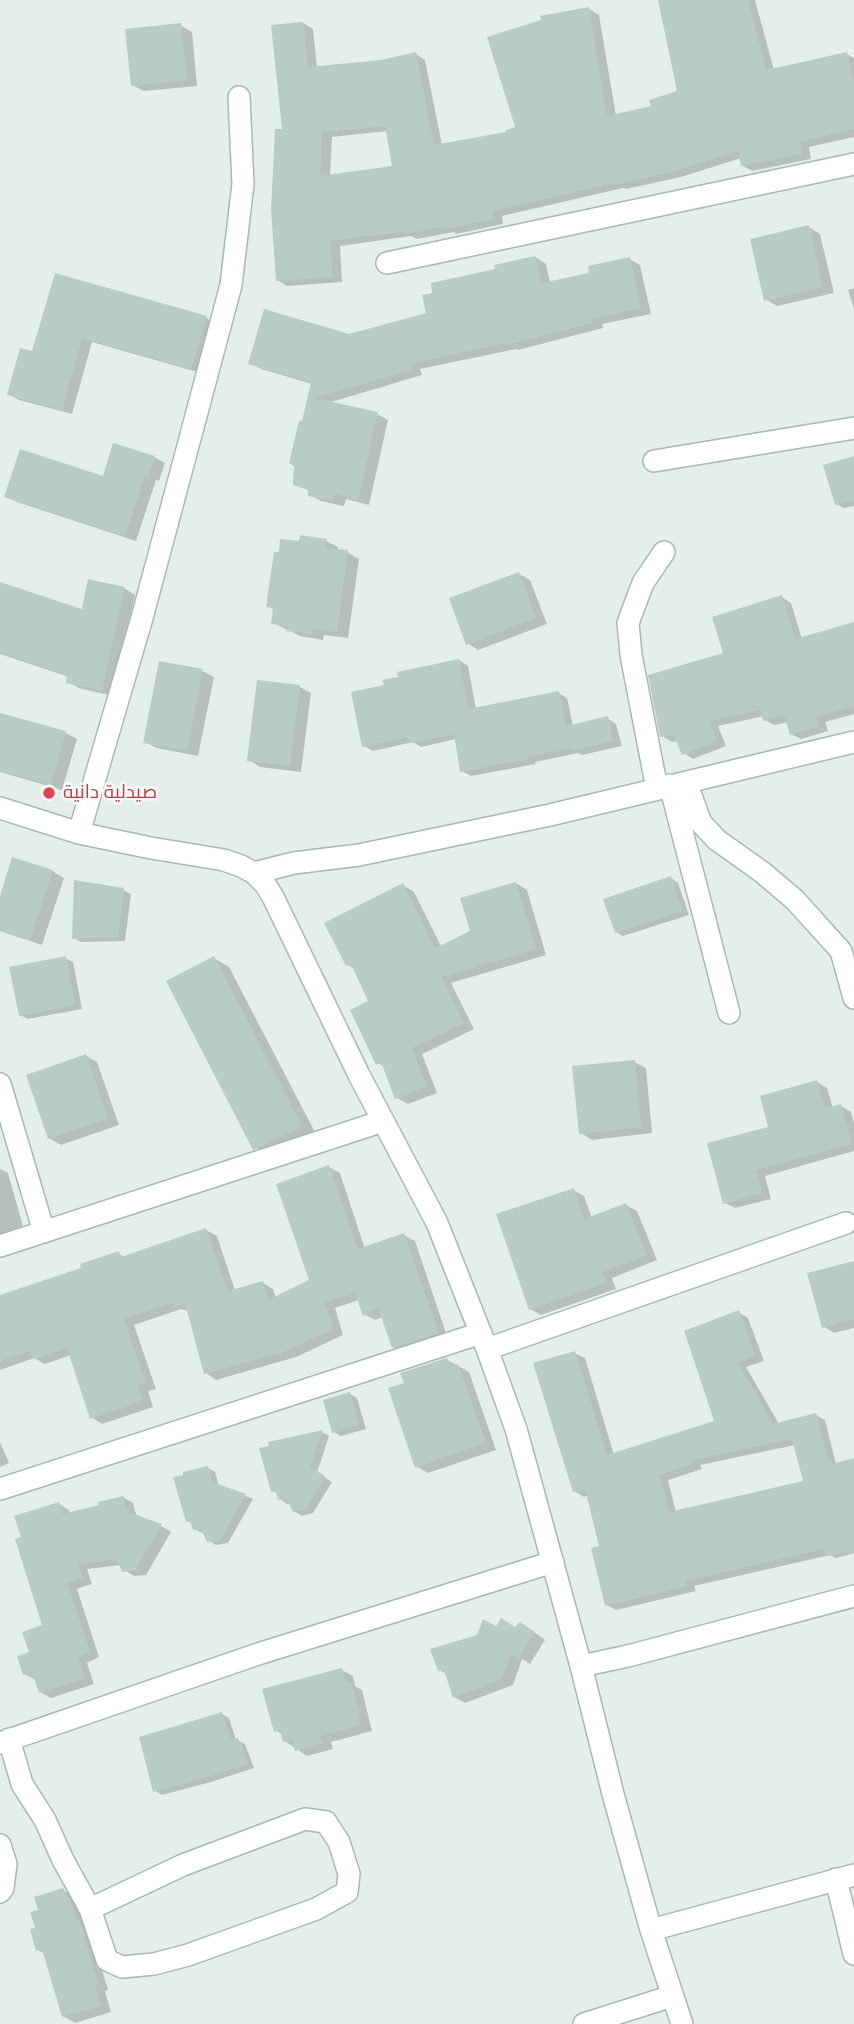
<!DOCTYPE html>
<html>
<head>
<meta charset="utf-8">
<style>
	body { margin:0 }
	canvas { display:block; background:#e4efeb }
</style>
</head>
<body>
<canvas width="854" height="2024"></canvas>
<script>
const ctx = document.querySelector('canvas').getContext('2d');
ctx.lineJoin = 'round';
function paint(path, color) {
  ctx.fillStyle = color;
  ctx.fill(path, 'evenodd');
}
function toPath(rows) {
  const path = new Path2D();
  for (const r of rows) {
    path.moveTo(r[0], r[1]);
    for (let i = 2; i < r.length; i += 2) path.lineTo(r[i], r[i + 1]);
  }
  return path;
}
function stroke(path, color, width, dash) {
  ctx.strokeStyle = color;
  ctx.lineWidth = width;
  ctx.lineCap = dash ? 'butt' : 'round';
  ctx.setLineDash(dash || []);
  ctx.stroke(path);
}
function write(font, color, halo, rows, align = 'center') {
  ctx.font = font + ' "Noto Sans",Cairo,sans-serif';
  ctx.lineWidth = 5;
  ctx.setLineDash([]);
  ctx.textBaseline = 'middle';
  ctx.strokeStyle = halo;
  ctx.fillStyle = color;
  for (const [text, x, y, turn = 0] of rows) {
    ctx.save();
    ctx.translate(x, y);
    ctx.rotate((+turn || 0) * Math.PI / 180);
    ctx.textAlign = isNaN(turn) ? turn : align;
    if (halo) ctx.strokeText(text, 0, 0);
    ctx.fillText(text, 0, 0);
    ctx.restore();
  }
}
paint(toPath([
	[660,0,755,0,774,70,846,54,854,58,854,137,809,147,811,159,752,171,742,165,741,158,681,177,626,189,623,188,502,216,503,224,456,234,454,232,417,239,411,236,340,246,342,282,287,286,277,280,284,131,303,23,313,29,317,68,381,61,416,54,425,60,442,145,508,133,518,129,589,9,599,15,616,116,653,107,679,92],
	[388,131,394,167,330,176,332,137],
	[180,25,192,32,197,86,144,91,132,85],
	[809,227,820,234,834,293,777,306,765,299],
	[535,257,546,264,550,283,591,275,629,259,640,265,651,314,602,324,603,328,518,350,516,349,420,369,422,375,328,403,377,414,388,420,369,505,346,499,344,506,321,501,310,495,310,491,295,484,312,384,261,369,250,363,428,314,497,270],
	[57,275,206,318,216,324,201,373,92,342,72,414,19,400,9,394,34,353],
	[854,288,854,309,848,290],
	[154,457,165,463,159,481,156,480,136,541,17,502,6,496,104,479],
	[854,457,854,506,844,508,836,504],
	[326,541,338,547,337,551,347,552,359,559,348,638,324,635,323,640,300,636,273,623,274,610,268,606,300,543],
	[519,574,530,580,547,624,478,650,467,643],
	[124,588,135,595,113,696,79,688,68,682,69,677,0,654,0,592,83,611],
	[782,597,791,603,802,639,854,624,854,714,825,722,828,731,801,739,791,734,788,722,774,725,765,720,764,716,718,726,726,746,693,759,684,753,678,741,672,742,662,736,726,654],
	[459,660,468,666,476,709,558,693,567,698,573,726,607,718,616,724,622,746,582,755,578,753,535,762,536,764,471,776,462,771,456,739,421,747,413,742,373,751,364,746,386,687],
	[202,671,214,677,198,756,157,748,145,742],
	[300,687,311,693,301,772,260,767,249,760],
	[0,714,66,733,77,739,62,790,0,772],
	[52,871,64,878,42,945,0,931,0,901],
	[671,878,678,883,689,915,623,936,616,932],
	[516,883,527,890,546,955,451,983,474,1029,422,1054,437,1093,408,1104,397,1098,385,1067,377,1063,371,1002,355,969,348,965,403,885,414,892,441,946,472,932],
	[123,890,131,894,125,941,81,942,74,938],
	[65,958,73,962,82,1009,28,1019,20,1015],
	[214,958,229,967,316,1134,268,1155,253,1146],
	[86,1056,97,1062,119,1125,61,1145,49,1138],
	[634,1062,646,1068,652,1133,592,1140,581,1133],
	[817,1082,827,1088,833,1108,841,1106,851,1112,854,1123,854,1151,765,1176,771,1199,735,1208,725,1203,770,1128],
	[329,1167,340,1173,365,1249,404,1235,415,1241,448,1339,404,1353,393,1347,383,1317,375,1320,364,1314,359,1300,335,1308,343,1335,296,1357,216,1380,206,1373,189,1311,181,1309,134,1325,156,1389,148,1391,153,1407,102,1424,91,1417,71,1355,45,1364,34,1358,0,1370,0,1297,83,1269,118,1253,126,1258,206,1230,217,1236,235,1290,263,1283,273,1289,276,1298,311,1281],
	[0,1169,8,1173,24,1230,0,1236],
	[573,1190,584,1196,592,1218,626,1205,637,1211,657,1260,612,1278,616,1289,541,1315,530,1309],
	[854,1263,854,1328,834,1333,823,1326],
	[738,1312,748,1318,764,1361,746,1367,779,1424,816,1415,825,1420,836,1464,854,1460,854,1553,836,1558,830,1555,694,1586,696,1591,616,1610,607,1605,602,1547,589,1495,584,1497,574,1491,575,1353,585,1358,614,1455,716,1422],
	[795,1445,805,1482,676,1512,668,1480,702,1469,700,1465],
	[447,1360,469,1372,496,1450,428,1473,417,1467,406,1384],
	[350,1394,357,1398,366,1429,341,1436,334,1432],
	[322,1432,329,1436,317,1473,332,1482,313,1513,302,1516,294,1511,290,1503,287,1504,280,1499,279,1494,273,1491],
	[0,1442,9,1463,0,1467],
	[208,1468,215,1472,219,1486,253,1499,228,1543,216,1545,208,1540,205,1533,202,1533,194,1529,193,1524,187,1521],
	[123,1497,133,1503,137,1517,161,1526,171,1532,146,1575,134,1576,124,1570,121,1565,87,1569,92,1584,77,1589,99,1657,87,1663,94,1684,51,1698,40,1692,36,1680,24,1674,31,1653,44,1626,59,1504,69,1510,70,1514,101,1507],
	[497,1628,531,1630,545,1640,530,1664,522,1659,513,1685,465,1703,454,1697,447,1675,440,1670,478,1637],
	[342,1670,353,1676,355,1686,362,1690,372,1731,331,1742,333,1749,307,1756,285,1741,283,1735,275,1730],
	[222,1714,229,1718,236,1740,245,1744,254,1768,211,1782,162,1795,154,1790],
	[63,1890,75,1897,90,1928,108,1990,105,1991,111,2012,75,2023,63,2016,45,1954,38,1950,37,1929,40,1911]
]), '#0003');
paint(toPath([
	[658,0,748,0,766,70,847,52,854,83,854,129,800,142,802,154,741,166,738,151,671,172,615,185,614,183,493,211,494,219,445,229,444,227,405,234,405,231,330,241,333,277,276,281,271,210,275,129,282,129,271,25,303,22,308,67,381,60,416,52,434,145,506,132,506,130,515,127,487,37,541,20,540,16,589,7,607,116,651,106,649,100,677,91],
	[385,126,392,166,320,176,322,132],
	[181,23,187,80,131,86,125,29],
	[809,225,823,287,764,301,750,239],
	[535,256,542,283,589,273,588,266,630,257,641,308,592,319,593,323,506,345,505,343,410,364,412,370,314,398,378,412,358,500,335,494,333,501,308,496,308,490,293,485,294,466,289,463,299,421,302,421,311,382,248,364,264,309,349,334,426,313,422,295,432,293,431,283,495,269,494,265],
	[55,273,207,316,191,369,82,338,62,410,7,395,20,348,32,351],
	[113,443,155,456,148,477,145,475,125,536,4,497,20,449,103,476],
	[854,456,854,500,835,505,823,465],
	[300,535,327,539,326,548,348,550,337,632,313,629,312,634,286,631,289,626,271,624,273,608,266,607,274,552,279,552,280,539,299,541],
	[519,572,536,618,466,645,449,598],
	[88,579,125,587,102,691,66,683,67,675,0,652,0,582,82,609],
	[782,595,795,639,854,622,854,706,816,717,819,726,790,735,784,715,763,721,760,710,710,721,717,741,682,755,674,736,660,737,648,675,723,653,712,617],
	[459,659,468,709,559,691,566,726,608,716,613,741,572,751,571,748,527,757,528,759,460,772,454,734,410,743,407,737,362,747,351,692,384,685,382,680,398,677,397,672],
	[159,661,203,669,187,751,143,743],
	[257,680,300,685,290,766,247,761],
	[0,713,66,731,51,785,0,771],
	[12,857,53,870,30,940,0,930,0,896],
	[671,876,682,911,615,933,603,899],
	[74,880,124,888,118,937,72,939],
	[516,882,536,949,442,977,464,1023,412,1048,427,1087,395,1099,381,1062,376,1065,350,1010,368,1001,351,964,346,966,324,923,403,883,435,948,470,931,460,898],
	[66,956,75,1005,19,1016,9,967],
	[214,956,302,1126,253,1150,166,981],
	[86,1054,108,1119,48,1139,26,1075],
	[635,1060,641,1127,579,1134,572,1066],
	[817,1080,825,1108,841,1104,852,1144,756,1170,762,1193,723,1204,707,1143,768,1127,760,1096],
	[329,1165,358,1249,404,1233,439,1333,392,1348,378,1308,363,1316,355,1293,325,1302,333,1329,284,1352,204,1374,185,1303,174,1307,173,1303,124,1319,146,1383,138,1386,143,1401,90,1419,67,1348,33,1359,30,1351,0,1361,0,1295,81,1268,80,1264,119,1251,121,1257,206,1228,228,1291,263,1281,268,1300,309,1280,276,1184],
	[574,1188,584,1219,626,1203,647,1255,603,1272,607,1283,529,1310,496,1214],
	[854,1261,854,1319,822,1328,807,1273],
	[739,1310,755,1356,738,1362,773,1424,816,1413,828,1460,831,1459,832,1464,854,1458,854,1552,826,1556,824,1549,686,1581,687,1586,605,1606,591,1548,599,1546,585,1489,573,1492,533,1363,575,1351,607,1455,714,1421,684,1331],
	[792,1439,803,1481,669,1512,660,1475,693,1464,692,1460],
	[447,1358,450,1366,458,1364,486,1443,415,1468,388,1388,404,1383,400,1373],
	[350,1392,359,1425,332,1433,323,1400],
	[323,1430,310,1467,325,1476,306,1510,293,1512,287,1499,278,1500,276,1491,271,1492,259,1448,269,1446,268,1442],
	[208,1466,212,1482,246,1494,220,1540,207,1542,201,1529,193,1530,190,1521,186,1522,173,1477,183,1475,183,1472],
	[123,1496,128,1512,162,1524,135,1570,122,1572,117,1559,78,1564,83,1578,67,1583,90,1652,78,1657,85,1678,39,1693,32,1672,23,1675,17,1656,29,1652,22,1632,42,1625,15,1539,21,1537,14,1516,59,1502,62,1514,99,1505,98,1502],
	[501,1618,515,1627,520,1622,535,1632,518,1659,511,1654,502,1679,453,1698,444,1670,438,1671,430,1649,477,1635,483,1619,496,1626],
	[342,1668,346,1683,351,1682,360,1713,358,1713,361,1725,320,1736,323,1743,295,1751,292,1740,283,1742,280,1730,274,1732,262,1689],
	[222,1712,231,1739,238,1738,248,1764,204,1778,153,1792,139,1737],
	[63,1888,69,1898,76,1920,79,1920,98,1984,95,1984,101,2006,62,2017,42,1949,36,1951,30,1929,35,1928,30,1912,38,1910,34,1897]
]), '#b9cbc5');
const minor = toPath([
	[387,263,854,164],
	[654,461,854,428],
	[686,782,701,823,717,840,762,872,795,900,841,951,854,998],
	[670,785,729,1013],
	[657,789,631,655,628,623,643,583,664,552],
	[0,808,79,833,151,848,224,860,241,866,254,873,265,884,273,897,359,1075,437,1223,487,1349,516,1429,581,1666,613,1794,651,1930,682,2024],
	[79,833,142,618,231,285,243,184,239,97],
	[254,873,294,863,359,855,550,815,854,742],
	[0,1084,44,1232],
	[0,1246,383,1121],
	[487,1349,846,1223],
	[0,1489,481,1333],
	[581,1666,628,1656,854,1596],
	[9,1739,22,1784,45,1820,63,1860,90,1909,107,1960,122,1967,154,1964,188,1955,316,1909,347,1892,349,1874,339,1842,326,1822,305,1819,183,1865,90,1909],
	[0,1743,258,1654,553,1562],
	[0,1845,6,1864,3,1888,0,1892],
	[836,1879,854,1954],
	[651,1930,854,1875],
	[584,2024,672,1996]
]);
stroke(minor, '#a6b8b4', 24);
stroke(minor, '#fff', 21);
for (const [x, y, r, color] of [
	[49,793,7,"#e0444e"]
]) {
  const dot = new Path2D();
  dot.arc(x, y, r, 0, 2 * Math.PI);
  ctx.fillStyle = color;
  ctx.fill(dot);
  stroke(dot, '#f6fbf9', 2.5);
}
write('19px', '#be3a42', '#f6fbf9', [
	["صيدلية دانية",63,793]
], 'left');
</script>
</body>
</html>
